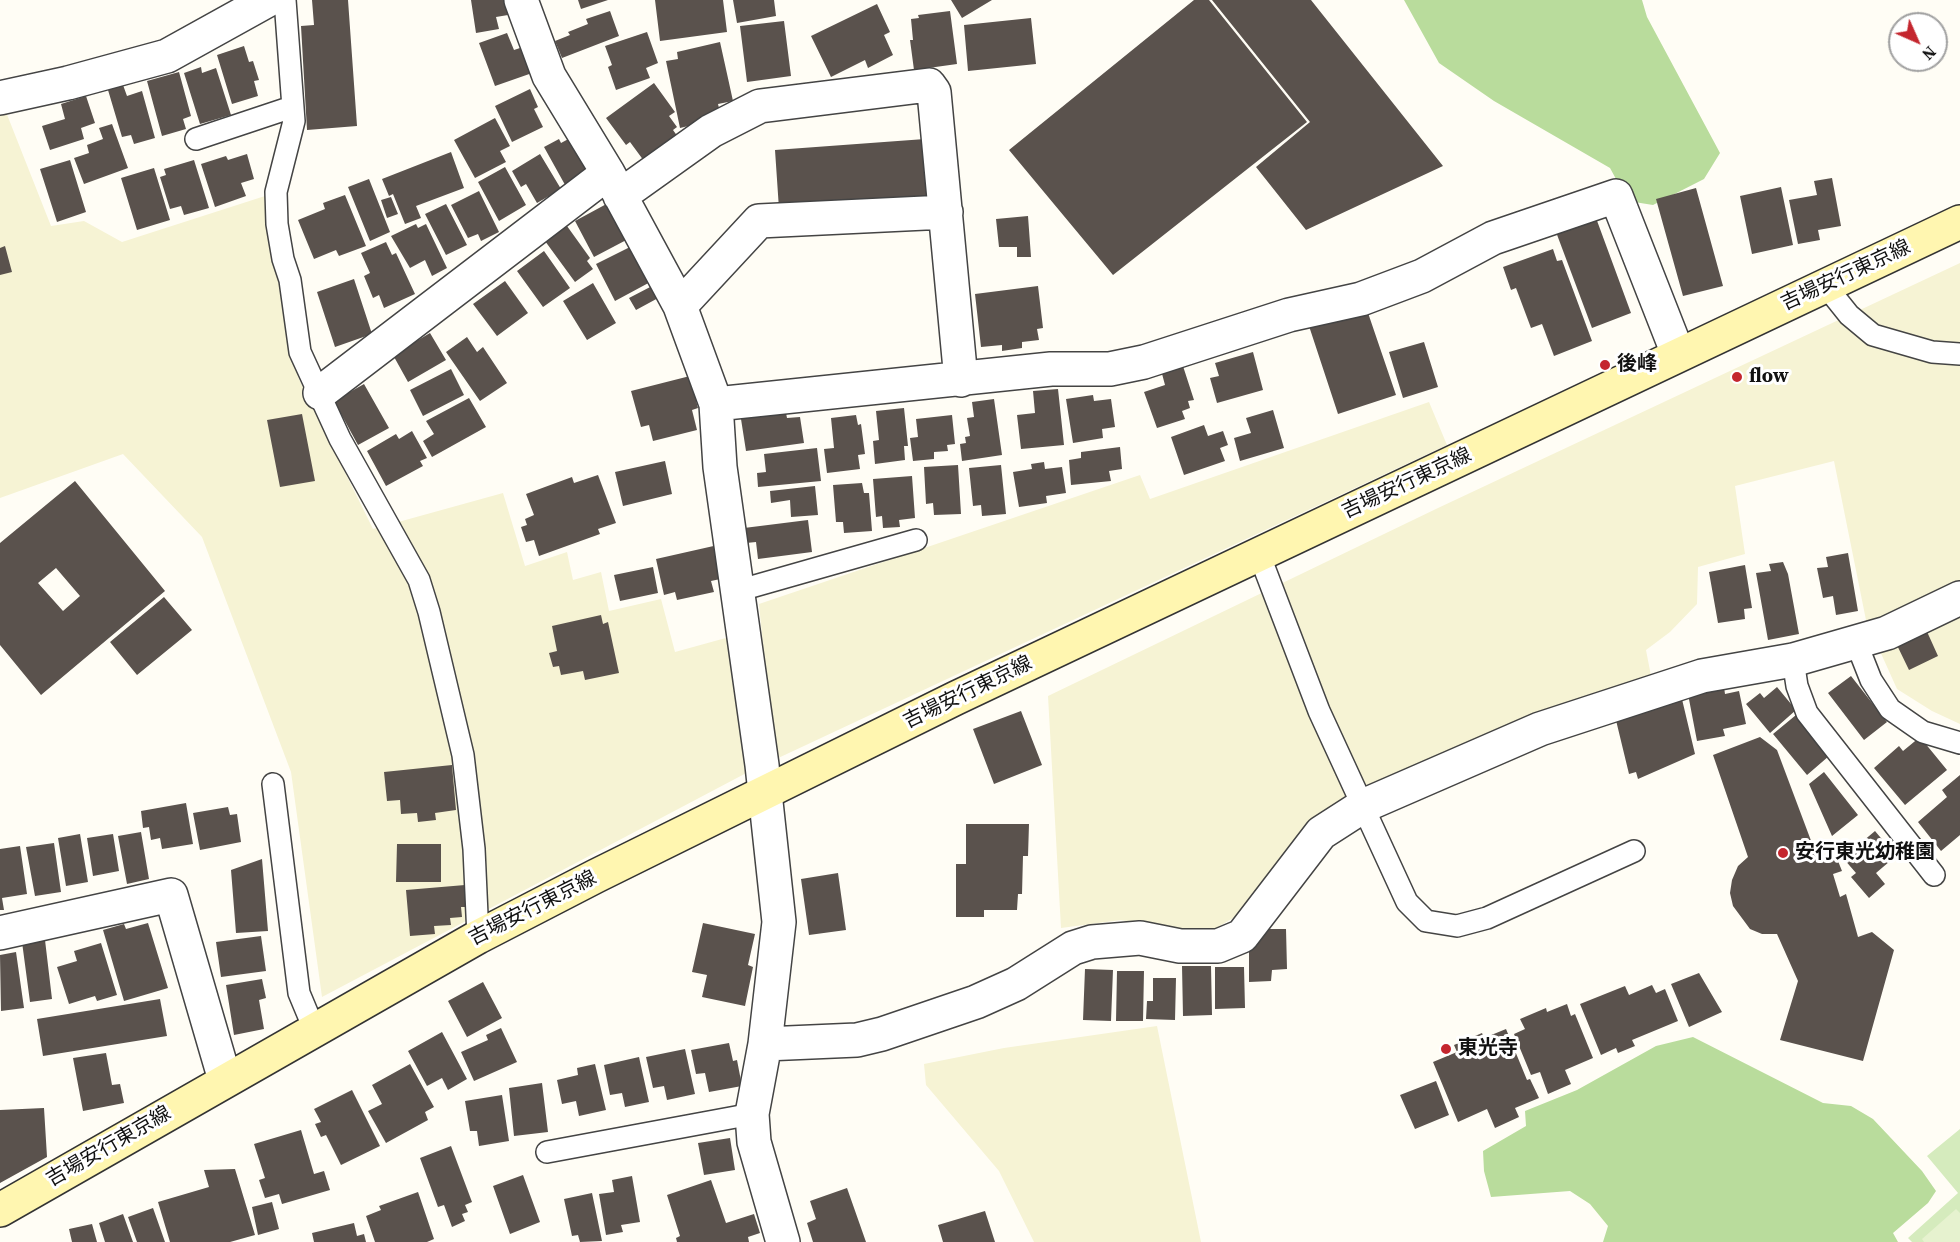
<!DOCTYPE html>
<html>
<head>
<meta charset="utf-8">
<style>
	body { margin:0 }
	#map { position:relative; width:1960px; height:1242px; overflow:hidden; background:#fffdf5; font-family:"Source Serif 4",serif }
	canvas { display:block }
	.north { position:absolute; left:1888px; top:12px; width:60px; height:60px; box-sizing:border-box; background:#fff; border:2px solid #a0a0a0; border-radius:50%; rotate:135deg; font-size:16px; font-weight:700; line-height:24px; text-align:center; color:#111 }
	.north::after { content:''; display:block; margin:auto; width:21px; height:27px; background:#c4262e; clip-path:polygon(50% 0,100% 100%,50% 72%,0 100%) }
</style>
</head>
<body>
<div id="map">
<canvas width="1960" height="1242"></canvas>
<div class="north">N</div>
</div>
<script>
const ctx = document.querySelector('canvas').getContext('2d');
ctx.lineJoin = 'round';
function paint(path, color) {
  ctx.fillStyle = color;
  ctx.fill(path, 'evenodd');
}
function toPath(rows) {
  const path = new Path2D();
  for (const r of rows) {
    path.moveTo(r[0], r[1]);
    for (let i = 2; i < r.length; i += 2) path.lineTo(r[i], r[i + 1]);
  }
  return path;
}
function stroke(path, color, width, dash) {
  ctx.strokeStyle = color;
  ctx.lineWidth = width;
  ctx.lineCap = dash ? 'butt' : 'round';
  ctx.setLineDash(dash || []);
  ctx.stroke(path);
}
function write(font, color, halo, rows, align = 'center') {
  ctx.font = font + ' "Source Serif 4","Noto Sans JP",serif';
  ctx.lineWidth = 6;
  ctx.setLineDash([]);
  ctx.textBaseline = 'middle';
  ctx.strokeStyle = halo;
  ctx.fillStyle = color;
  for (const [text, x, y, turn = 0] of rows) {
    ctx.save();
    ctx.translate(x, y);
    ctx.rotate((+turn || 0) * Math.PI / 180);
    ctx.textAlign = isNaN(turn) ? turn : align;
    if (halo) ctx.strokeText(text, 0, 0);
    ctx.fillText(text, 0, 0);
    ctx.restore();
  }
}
paint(toPath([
	[6,112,51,226,84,221,122,242,265,196,278,237,298,377,373,529,503,493,525,566,567,552,573,580,601,572,609,611,661,599,675,652,733,636,752,770,322,997,291,772,202,537,123,454,0,498,0,113],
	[1960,263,1960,724,1932,711,1897,689,1866,620,1834,461,1735,486,1745,554,1698,567,1697,604,1670,632,1646,650,1652,681,1355,794,1240,914,1211,931,1166,929,1121,920,1061,928,1048,696,1438,508],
	[1429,402,1447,445,774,760,759,604,1140,475,1150,499],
	[1157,1026,1201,1242,1034,1242,999,1171,926,1085,924,1064,1004,1048]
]), '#f6f3d4');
paint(toPath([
	[1960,1129,1960,1242,1912,1242,1908,1238,1958,1193,1927,1156]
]), '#d5ebbd');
paint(toPath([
	[1404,0,1642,0,1647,17,1720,153,1704,179,1653,205,1628,201,1610,168,1494,101,1439,63],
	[1693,1037,1823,1103,1851,1106,1873,1119,1922,1171,1936,1191,1928,1203,1893,1233,1898,1242,1603,1242,1608,1226,1590,1204,1570,1191,1491,1197,1484,1171,1483,1151,1526,1126,1525,1111,1577,1090,1656,1046]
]), '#b9dc9c');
paint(toPath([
	[1956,1209,1960,1213,1960,1242,1924,1242,1922,1239]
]), '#e6f2cf');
paint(toPath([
	[312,0,348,0,357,126,307,130,301,26,314,25],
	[471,0,506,0,508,15,496,17,499,29,476,33],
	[578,0,608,0,581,9],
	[655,0,723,0,727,32,660,41],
	[733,0,774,0,776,16,737,23],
	[951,0,992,0,962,18],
	[1194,0,1209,0,1307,122,1113,275,1009,150],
	[1212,0,1311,0,1443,166,1306,230,1256,167,1310,122],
	[877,4,890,32,884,35,893,55,868,68,865,60,831,77,811,36],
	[610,11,619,36,562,58,555,41,570,35,568,32,588,24,586,19],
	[950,11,957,64,914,70,910,40,913,40,911,19,919,18,918,15],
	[1031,18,1036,64,968,71,964,25],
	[784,21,791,76,747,82,740,26],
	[647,32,658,63,646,68,650,78,616,90,608,67,612,65,605,46],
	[507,33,514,50,526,46,535,72,495,86,479,43],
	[720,42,733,101,718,104,720,112,704,116,705,122,680,128,666,61,678,59,677,52],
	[244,46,249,62,253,61,259,80,254,81,258,96,232,104,217,55],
	[201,67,202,73,216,68,231,115,200,124,184,73],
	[179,72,191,116,183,119,186,129,162,136,147,81],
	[654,83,675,112,669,116,677,127,673,130,678,137,644,161,630,142,626,145,606,118],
	[123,85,127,96,142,91,155,138,134,144,131,135,122,137,108,90],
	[530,89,538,107,534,109,543,127,512,142,495,106],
	[86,96,95,123,81,128,84,139,50,150,42,126,65,119,61,104],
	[495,118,510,146,500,151,506,162,475,178,454,140],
	[112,124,128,168,84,184,74,158,89,153,87,145,103,139,99,128],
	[574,136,593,171,569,192,544,147,559,139,561,143],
	[925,139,929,199,779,209,775,150],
	[451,152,464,188,416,206,421,218,405,224,393,194,389,196,382,179],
	[247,154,254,179,241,183,246,196,215,207,201,164,226,156,228,160],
	[540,154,561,189,537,203,526,184,521,187,512,171],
	[70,160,86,212,57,222,40,169],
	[194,160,209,208,184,215,181,206,170,209,160,177,166,175,164,169],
	[505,167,526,205,499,221,478,182],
	[154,168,170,220,137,230,121,178],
	[1832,178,1841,226,1818,230,1820,240,1798,244,1789,200,1817,195,1814,181],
	[369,179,390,232,370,241,348,187],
	[1781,187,1793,245,1752,254,1740,196],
	[1696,188,1723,286,1683,296,1656,199],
	[479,191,499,232,481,241,478,234,468,238,451,205],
	[345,195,366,246,339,256,336,250,314,259,298,220,325,209,323,203],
	[391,197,398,214,387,218,381,200],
	[612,201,632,237,594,257,575,221],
	[446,204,467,245,446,255,425,214],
	[1028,216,1031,257,1017,257,1017,247,999,247,996,219],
	[1596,218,1631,313,1592,328,1556,232],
	[416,224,418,228,426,224,447,268,432,276,425,260,410,268,391,236],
	[567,226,590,258,587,261,593,269,575,282,545,241],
	[386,242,392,255,396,253,415,294,384,308,379,295,373,298,364,276,370,273,361,253],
	[636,244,654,280,615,301,596,264],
	[5,246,12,272,0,275,0,248],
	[1553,249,1557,261,1562,260,1592,341,1554,356,1542,324,1531,328,1516,288,1511,290,1503,267],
	[544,251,570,288,543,307,517,271],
	[354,279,372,334,335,347,317,292],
	[505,281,528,313,497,336,473,304],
	[593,283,616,323,587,340,563,301],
	[654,285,660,297,636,310,629,298],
	[1038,286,1043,328,1037,329,1039,340,1022,342,1022,348,1002,351,1002,345,981,347,975,294],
	[1366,307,1396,395,1338,414,1309,326],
	[430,333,446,360,408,382,393,355],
	[467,337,477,352,483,347,507,383,480,401,446,352],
	[1424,342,1438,387,1403,398,1389,352],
	[1253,352,1263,390,1217,403,1210,378,1219,376,1215,363],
	[1182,363,1194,400,1188,401,1190,408,1182,411,1185,419,1157,428,1144,392,1165,385,1161,370],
	[451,369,464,395,423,416,410,390],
	[690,376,698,408,692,410,697,430,653,441,649,425,641,427,631,391],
	[364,384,389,428,358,445,334,401],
	[1058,389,1064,445,1021,449,1017,415,1035,413,1033,391],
	[1093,395,1094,401,1111,399,1115,427,1102,429,1103,438,1073,443,1066,399],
	[469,398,486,427,432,457,423,441,434,434,426,421],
	[994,399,1002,455,962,461,960,444,966,443,965,437,970,436,967,418,974,417,972,402],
	[904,408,908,446,904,446,905,460,875,464,873,441,879,440,876,411],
	[1273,410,1284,448,1240,461,1234,438,1251,433,1246,418],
	[786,413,787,418,800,417,804,443,746,451,741,419],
	[302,414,315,481,280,487,267,420],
	[856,415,858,425,861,424,865,454,858,455,860,469,827,473,824,449,834,448,831,418],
	[952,415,955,444,947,445,948,451,934,452,934,459,913,461,910,438,918,437,916,419],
	[1204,425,1208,436,1223,431,1228,445,1220,448,1225,461,1184,475,1171,437],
	[412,431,427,458,420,461,423,466,386,486,367,451,396,434,399,439],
	[1120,447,1122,469,1109,471,1111,481,1071,485,1069,460,1081,458,1081,452],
	[817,448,821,481,758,487,757,473,766,472,764,454],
	[665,461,672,494,623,506,615,472],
	[1044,462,1045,469,1062,467,1066,493,1046,496,1047,503,1019,507,1013,472,1032,469,1031,464],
	[958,465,961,514,934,515,933,503,926,504,924,467],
	[1001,465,1006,514,982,516,981,505,973,506,969,468],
	[598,475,616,523,598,529,600,534,539,556,534,540,526,542,521,527,527,525,525,519,534,515,526,494,572,477,574,483],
	[912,476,915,518,899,520,900,527,883,528,882,516,876,517,873,479],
	[75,481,165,591,41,695,0,645,0,543],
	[56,568,80,596,63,611,38,583],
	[862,483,864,493,869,493,872,531,844,533,843,522,836,522,833,485],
	[815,486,818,515,791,517,790,500,771,503,770,491],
	[808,520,812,552,758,559,756,542,746,543,744,528],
	[718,545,725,578,711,581,714,592,677,600,675,592,664,595,656,559],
	[1848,553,1858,611,1836,615,1833,596,1823,598,1817,568,1828,567,1826,557],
	[1783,562,1788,574,1799,634,1768,640,1756,573,1771,571,1769,564],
	[1745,565,1752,608,1744,609,1745,619,1718,623,1709,572],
	[653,567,658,593,620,601,614,575],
	[164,597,192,630,137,675,110,642],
	[601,615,603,624,608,622,619,673,585,680,583,671,561,675,559,666,553,667,549,653,557,651,552,626],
	[1924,625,1938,656,1909,670,1894,639],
	[1851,676,1887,722,1864,740,1828,693],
	[1724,687,1725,694,1739,691,1746,724,1723,729,1725,736,1697,741,1688,694],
	[1777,687,1796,710,1770,733,1746,704,1760,693,1764,698],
	[1681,695,1695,754,1638,779,1636,772,1629,774,1614,712],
	[1021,711,1042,765,994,784,973,729],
	[1796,715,1829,756,1807,775,1773,734],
	[1760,737,1777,750,1819,862,1836,856,1842,871,1833,874,1840,897,1846,894,1858,937,1872,932,1894,950,1863,1061,1780,1040,1798,981,1777,934,1762,934,1750,929,1733,906,1730,893,1732,880,1738,866,1748,857,1713,755],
	[1920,737,1947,770,1905,805,1874,768,1899,746,1903,751],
	[452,765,456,810,435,813,436,820,418,822,417,813,401,814,400,800,387,801,384,772],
	[1824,772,1858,815,1832,836,1809,784],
	[1960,775,1960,835,1941,851,1918,822,1947,797,1942,790],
	[186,803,193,844,162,849,160,838,151,840,149,827,143,828,141,811],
	[228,807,230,815,237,814,241,842,200,850,193,813],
	[966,824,1029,824,1028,856,1023,856,1022,894,1018,894,1017,910,984,910,984,917,956,917,956,864,966,864],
	[1875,831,1896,856,1876,873,1885,884,1869,898,1851,877,1856,873,1843,858],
	[141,832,149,879,127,884,118,836],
	[80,834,88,882,66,886,58,838],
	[113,834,119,871,93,876,87,838],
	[54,843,61,892,35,896,26,847],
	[397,844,441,844,441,882,396,882],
	[20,846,27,894,2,898,4,910,0,910,0,849],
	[262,859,268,931,236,933,231,870],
	[838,873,846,930,809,935,801,879],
	[465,885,467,907,461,907,462,917,450,918,451,925,434,926,435,934,410,936,406,890],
	[148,923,168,988,124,1001,103,930,124,924,126,929],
	[703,923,755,934,748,965,753,967,745,1006,702,997,707,975,692,972],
	[1257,929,1286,929,1287,969,1272,970,1271,981,1249,982,1249,943,1257,943],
	[261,936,266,971,221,977,216,942],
	[45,940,52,999,30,1002,22,942],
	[101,943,117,995,97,1001,95,996,69,1004,57,967,77,961,74,951],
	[16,952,24,1008,1,1011,0,955],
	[1182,966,1211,966,1212,1015,1183,1016],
	[1215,967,1244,967,1245,1008,1215,1009],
	[1085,969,1113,970,1111,1021,1083,1020],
	[1117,971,1144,971,1143,1021,1116,1021],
	[1699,973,1722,1012,1689,1027,1671,984],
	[1153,978,1176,978,1175,1020,1146,1019,1147,1001,1153,1001],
	[262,979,266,998,259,1000,264,1029,234,1035,226,985],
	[483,982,502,1018,467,1037,448,1001],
	[1652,985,1656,993,1665,989,1678,1021,1632,1040,1635,1046,1618,1053,1616,1048,1601,1055,1580,1004,1625,986,1629,995],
	[160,999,167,1036,43,1056,37,1019],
	[1567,1004,1571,1016,1575,1014,1593,1058,1565,1070,1571,1084,1548,1094,1540,1072,1531,1075,1514,1034,1525,1029,1520,1019,1546,1008,1547,1012],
	[501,1028,517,1062,474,1081,461,1052,488,1040,486,1035],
	[1506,1029,1527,1080,1530,1079,1539,1098,1515,1108,1519,1117,1495,1128,1487,1109,1458,1122,1433,1062,1457,1052,1454,1045,1482,1033,1484,1038],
	[442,1032,467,1079,448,1090,442,1078,427,1086,408,1051],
	[729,1043,733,1061,737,1060,742,1086,709,1092,705,1073,696,1074,691,1050],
	[685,1049,695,1094,667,1100,664,1086,653,1088,646,1057],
	[106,1053,112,1085,120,1084,124,1103,83,1111,73,1058],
	[639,1057,649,1102,625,1107,622,1093,610,1095,604,1065],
	[410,1064,434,1107,425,1112,428,1120,386,1143,368,1111,382,1104,372,1085],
	[595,1064,606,1110,579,1116,576,1101,562,1104,557,1080,578,1075,577,1068],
	[1436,1081,1449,1115,1415,1129,1400,1095],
	[542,1083,548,1132,514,1136,509,1088],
	[352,1090,380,1146,341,1165,326,1135,321,1137,315,1124,321,1122,314,1109],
	[502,1095,509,1141,479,1146,477,1131,470,1131,465,1101],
	[44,1108,47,1157,0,1183,0,1110],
	[301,1130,314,1174,324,1171,330,1190,282,1204,279,1194,265,1198,259,1180,265,1178,254,1144],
	[730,1138,735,1170,704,1175,698,1143],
	[451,1146,472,1202,465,1205,468,1212,462,1214,465,1221,452,1227,444,1205,438,1207,420,1158],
	[235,1169,255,1235,230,1242,170,1242,158,1202,209,1187,204,1170],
	[523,1175,540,1222,510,1234,493,1186],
	[632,1176,640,1222,621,1225,623,1232,606,1235,599,1194,614,1192,612,1180],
	[711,1180,726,1223,754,1214,760,1233,748,1237,749,1242,677,1242,676,1238,680,1236,667,1195],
	[847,1188,866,1242,813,1242,807,1223,816,1219,810,1201],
	[418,1192,434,1239,427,1242,375,1242,366,1216,381,1210,379,1206],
	[592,1193,602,1241,580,1242,578,1235,572,1236,564,1199],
	[272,1202,279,1229,258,1235,252,1207],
	[153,1208,165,1242,137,1242,128,1217],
	[985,1211,995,1242,943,1242,938,1225],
	[123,1214,133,1242,105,1242,99,1223],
	[354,1223,357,1236,364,1234,366,1242,314,1242,312,1233],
	[92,1224,97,1242,72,1242,69,1229]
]), '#5a524d');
const lane = toPath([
	[285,0,294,121,276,192,277,224,283,259,290,280,300,352,340,439,419,580,429,612,463,755,474,849,478,937],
	[196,139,292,107],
	[1825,285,1849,315,1873,335,1932,352,1960,354],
	[1259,554,1319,711,1407,902,1426,921,1457,926,1487,918,1634,851],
	[737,591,916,540],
	[1856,642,1871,680,1890,709,1923,732,1960,743],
	[1793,660,1797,686,1807,713,1934,875],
	[273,784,299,993,314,1029],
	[547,1152,752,1114]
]);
const street = toPath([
	[521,0,549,76,608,173,680,306,716,404,720,467,762,765,779,922,765,1044,752,1114,754,1142,783,1242],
	[0,98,68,83,167,56,268,0],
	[620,196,711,131,760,106,929,85,934,92,961,380],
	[680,306,759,221,946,212],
	[320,393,608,173],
	[716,404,1051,369,1110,369,1144,362,1289,315,1361,299,1422,276,1493,238,1616,196,1678,354],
	[0,933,171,895,225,1080],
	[765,1044,857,1040,882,1034,976,1002,1016,984,1073,948,1092,942,1140,938,1180,946,1218,946,1242,936,1321,833,1363,806,1540,729,1702,676,1793,660,1887,633,1960,598]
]);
const secondary = toPath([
	[0,1210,478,937,596,876,956,698,1960,222]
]);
stroke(lane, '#444', 24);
stroke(street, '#444', 36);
stroke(secondary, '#333', 36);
stroke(lane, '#fff', 21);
stroke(street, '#fff', 33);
stroke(secondary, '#fff6b0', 33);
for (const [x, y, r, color] of [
	[1605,365,6,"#c4262e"],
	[1737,377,6,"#c4262e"],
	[1783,853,6,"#c4262e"],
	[1446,1049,6,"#c4262e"]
]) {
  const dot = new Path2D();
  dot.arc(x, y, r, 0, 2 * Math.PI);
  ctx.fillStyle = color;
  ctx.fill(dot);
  stroke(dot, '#fff', 2);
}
write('20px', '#111', '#fff', [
	["吉場安行東京線",1846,276,-25],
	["吉場安行東京線",1407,484,-25],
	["吉場安行東京線",968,693,-26],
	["吉場安行東京線",533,909,-27],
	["吉場安行東京線",109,1147,-30]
]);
write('bold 20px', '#111', '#fff', [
	["後峰",1617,365],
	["flow",1749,377],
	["安行東光幼稚園",1795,853],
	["東光寺",1458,1049]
], 'left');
</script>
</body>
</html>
